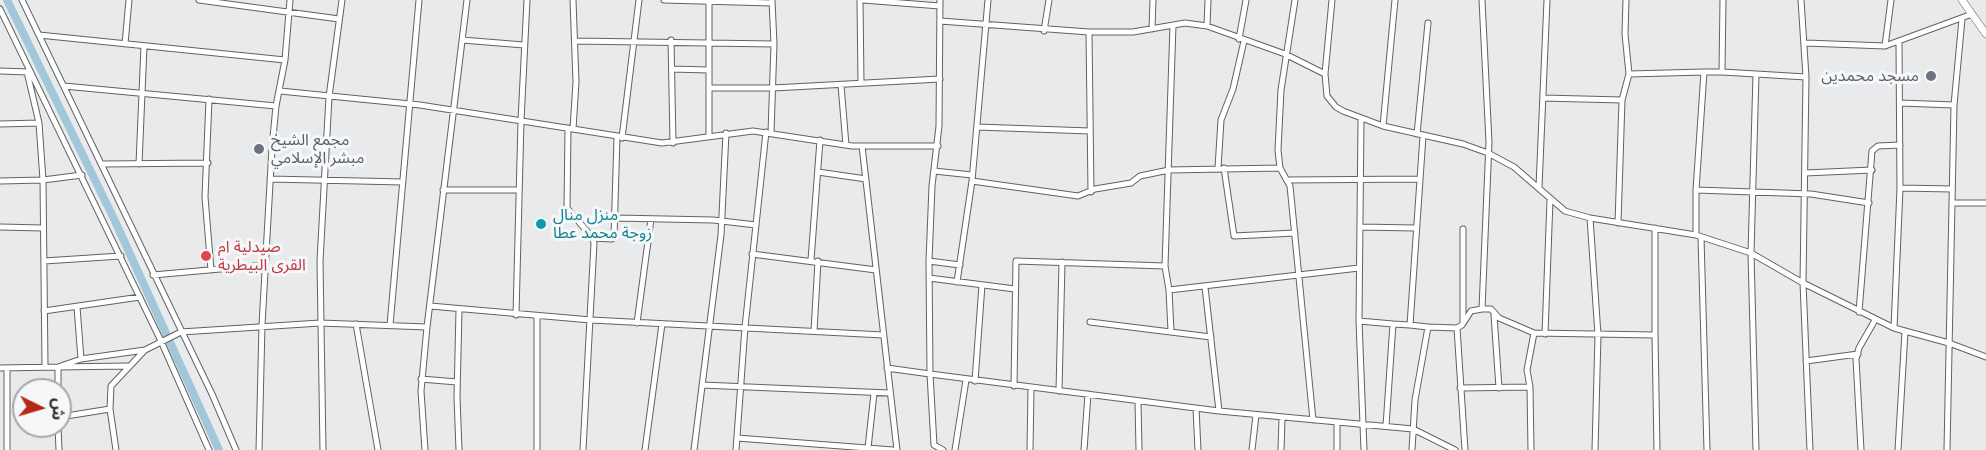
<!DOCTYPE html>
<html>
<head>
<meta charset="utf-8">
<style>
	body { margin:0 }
	#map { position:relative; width:1986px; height:450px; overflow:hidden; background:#e9eaeb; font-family:Montserrat,"Noto Sans Arabic",sans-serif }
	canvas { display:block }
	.north { position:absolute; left:12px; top:378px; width:60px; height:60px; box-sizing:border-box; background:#f6f7f8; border:2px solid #a6a7a8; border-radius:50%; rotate:95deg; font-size:16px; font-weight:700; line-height:24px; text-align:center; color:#2e2f2f }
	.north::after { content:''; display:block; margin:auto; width:21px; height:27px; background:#b62914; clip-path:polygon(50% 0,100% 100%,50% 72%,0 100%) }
</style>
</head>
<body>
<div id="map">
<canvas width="1986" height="450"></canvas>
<div class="north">ش</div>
</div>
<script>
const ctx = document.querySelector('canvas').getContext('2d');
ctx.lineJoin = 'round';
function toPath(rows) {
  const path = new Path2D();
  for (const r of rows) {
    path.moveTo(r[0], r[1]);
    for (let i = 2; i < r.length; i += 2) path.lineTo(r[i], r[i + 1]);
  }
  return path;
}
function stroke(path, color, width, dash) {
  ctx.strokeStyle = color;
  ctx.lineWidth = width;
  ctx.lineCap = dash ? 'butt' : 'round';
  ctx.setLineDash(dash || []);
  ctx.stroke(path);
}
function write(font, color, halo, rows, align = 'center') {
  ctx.font = font + ' Montserrat,"Noto Sans Arabic",sans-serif';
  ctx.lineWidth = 6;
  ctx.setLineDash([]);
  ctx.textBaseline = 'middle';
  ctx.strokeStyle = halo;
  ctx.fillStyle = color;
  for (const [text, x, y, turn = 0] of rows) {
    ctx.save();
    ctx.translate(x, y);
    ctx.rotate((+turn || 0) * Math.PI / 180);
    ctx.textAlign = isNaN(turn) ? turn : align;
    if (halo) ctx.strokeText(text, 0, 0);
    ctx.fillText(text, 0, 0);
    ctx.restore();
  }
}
stroke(toPath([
	[7,0,115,221,219,450]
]), '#a1c7da', 8);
const minor = toPath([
	[22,0,212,394,236,450],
	[199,0,339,19],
	[664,0,772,3],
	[860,0,861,83],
	[863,0,940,6],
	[940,0,939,126,932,186,929,261,930,374,1219,411,1413,429,1455,450],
	[1295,0,1281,90,1278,150,1280,168,1290,186,1313,420],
	[1482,0,1489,142,1482,309],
	[1801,0,1806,77,1803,283,1810,450],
	[0,9,161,341,209,450],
	[940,21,1089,32,1133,32,1185,23,1207,26,1285,54,1325,74,1327,96,1336,107,1343,111,1383,126,1463,144,1488,153,1514,167,1565,211,1590,218,1696,235,1751,253,1803,283,1894,328,1949,343,1986,357],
	[1207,26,1208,0],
	[1152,29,1153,0],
	[1044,31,1049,0],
	[1089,32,1091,192],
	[39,35,285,60],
	[1239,39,1246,0],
	[462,40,524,45],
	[671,40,673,143],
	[575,41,774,44],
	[1806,43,1885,46,1972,14],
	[125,44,129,0],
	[1885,46,1891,0],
	[672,69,709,70],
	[0,71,28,72],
	[27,72,39,123,43,180,45,366],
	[1722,72,1756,74,1751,253,1756,450],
	[1325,74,1332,0],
	[1629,74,1704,72],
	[1756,74,1806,77],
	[841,85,846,145],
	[64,86,276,106],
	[709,88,773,88,940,79],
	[280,91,420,105,662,143,753,131,852,146,938,146],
	[1543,98,1622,100],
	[209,99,205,197,211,270],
	[1900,103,1954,105],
	[1361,119,1359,321,1364,450],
	[0,124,39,123],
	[1383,126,1395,0],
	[977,127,1090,131],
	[568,128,567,208,592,237,594,243,583,450],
	[573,129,576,82,573,0],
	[771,133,774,44,772,0],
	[1417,134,1428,23],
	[709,136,709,0],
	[622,138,639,0],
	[862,146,897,450],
	[103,164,208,163],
	[139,164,144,46],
	[1218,168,1221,120,1233,89,1244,41],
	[1224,168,1234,236,1295,233],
	[934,171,972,175],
	[818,172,866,179],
	[1805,173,1872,170],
	[270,179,403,182],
	[1287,180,1419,179],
	[0,181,43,180,82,175],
	[972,181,1078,196,1095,189,1131,183,1140,176,1169,170,1280,168],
	[1539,187,1547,0],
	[1900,188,1952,189],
	[443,190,519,190],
	[1696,190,1811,194,1869,203],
	[1952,203,1986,203],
	[616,218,713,220,756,225],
	[1590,218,1598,335,1595,450],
	[1618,223,1622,100,1629,74,1625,34,1626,0],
	[0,227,43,228],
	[1360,227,1415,228],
	[1696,235,1696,190,1704,72,1722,72,1723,0],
	[1701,237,1707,450],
	[593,238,612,239,614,237,617,137],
	[752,254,876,270],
	[811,260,820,140],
	[44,261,121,256],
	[929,261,960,265],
	[1165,266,1169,290,1359,268],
	[153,275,265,265],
	[929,278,1015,289],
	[957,282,972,181,988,0],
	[1205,287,1219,411],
	[1169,290,1171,331],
	[430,306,591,320,883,335],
	[77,307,81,359],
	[44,311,140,297],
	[1859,312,1872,151,1878,146,1900,145],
	[516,315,521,121,527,0],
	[1494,315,1499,388],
	[537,317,537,450],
	[1359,321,1393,324],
	[1090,322,1211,337],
	[1463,322,1463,229],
	[637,323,651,219],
	[356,324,378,450],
	[390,325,419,0],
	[1410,325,1428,327,1415,400,1412,450],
	[1428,327,1457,328,1462,325,1471,311,1482,309,1491,309,1499,318,1534,333,1655,335,1655,228],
	[1457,328,1465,450],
	[1894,328,1900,188,1899,43],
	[814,331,818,261],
	[1545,334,1550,200],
	[1655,335,1657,450],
	[1806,361,1858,354],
	[0,368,58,367,81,359,145,350,181,332,320,323,427,327,467,0],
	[7,368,7,450],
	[887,368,930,374,934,445,943,450],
	[421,379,457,382],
	[975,381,982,285],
	[702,385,889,393],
	[1014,386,1016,261,1165,266,1173,25],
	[1460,388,1530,387],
	[58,390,58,367,127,366],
	[1059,391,1062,262],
	[1138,401,1139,450],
	[1196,408,1198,450],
	[60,417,110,409],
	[58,426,59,450],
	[1386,426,1393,324,1410,325,1423,136],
	[737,438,893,450],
	[868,448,874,393],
	[116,450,110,409,111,386,144,351],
	[259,450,262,325,272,148,276,106,285,60,290,0],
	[323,450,320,261,329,97,342,0],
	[425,450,421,391,427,327],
	[459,450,457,397,459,310],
	[645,450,662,324],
	[694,450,721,235,726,133],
	[736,450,745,327,766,132],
	[955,450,966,380],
	[1030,450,1031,388],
	[1084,450,1088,394],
	[1252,450,1256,415],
	[1281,450,1282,418],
	[1337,450,1337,422],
	[1531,450,1530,387,1527,370,1534,333],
	[1861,450,1856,359,1859,348,1875,320],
	[1898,450,1905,332],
	[1947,450,1954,105,1962,19]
]);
const tertiary = toPath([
	[1962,0,1986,34]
]);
stroke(minor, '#616263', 7);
stroke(tertiary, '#616263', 8);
stroke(minor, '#fff', 5);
stroke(tertiary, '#fff', 7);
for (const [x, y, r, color] of [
	[1931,76,6,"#6b7280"],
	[259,149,6,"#6b7280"],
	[541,224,6,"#0f9aa8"],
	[206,256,6,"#e0444e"]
]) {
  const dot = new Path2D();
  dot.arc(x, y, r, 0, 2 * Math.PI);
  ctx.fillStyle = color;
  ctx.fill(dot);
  stroke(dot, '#f6f7f8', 2);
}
write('16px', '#5b616d', '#f6f7f8', [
	["مسجد محمدين",1919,76],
	["مجمع الشيخ",271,140,"left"],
	["مبشر الإسلامي",271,158,"left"]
], 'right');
write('16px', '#0d838f', '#f6f7f8', [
	["منزل منال",553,215],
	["زوجة محمد عطا",553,233]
], 'left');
write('16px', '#be3a42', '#f6f7f8', [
	["صيدلية ام",218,247],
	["القرى البيطرية",218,265]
], 'left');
</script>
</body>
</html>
